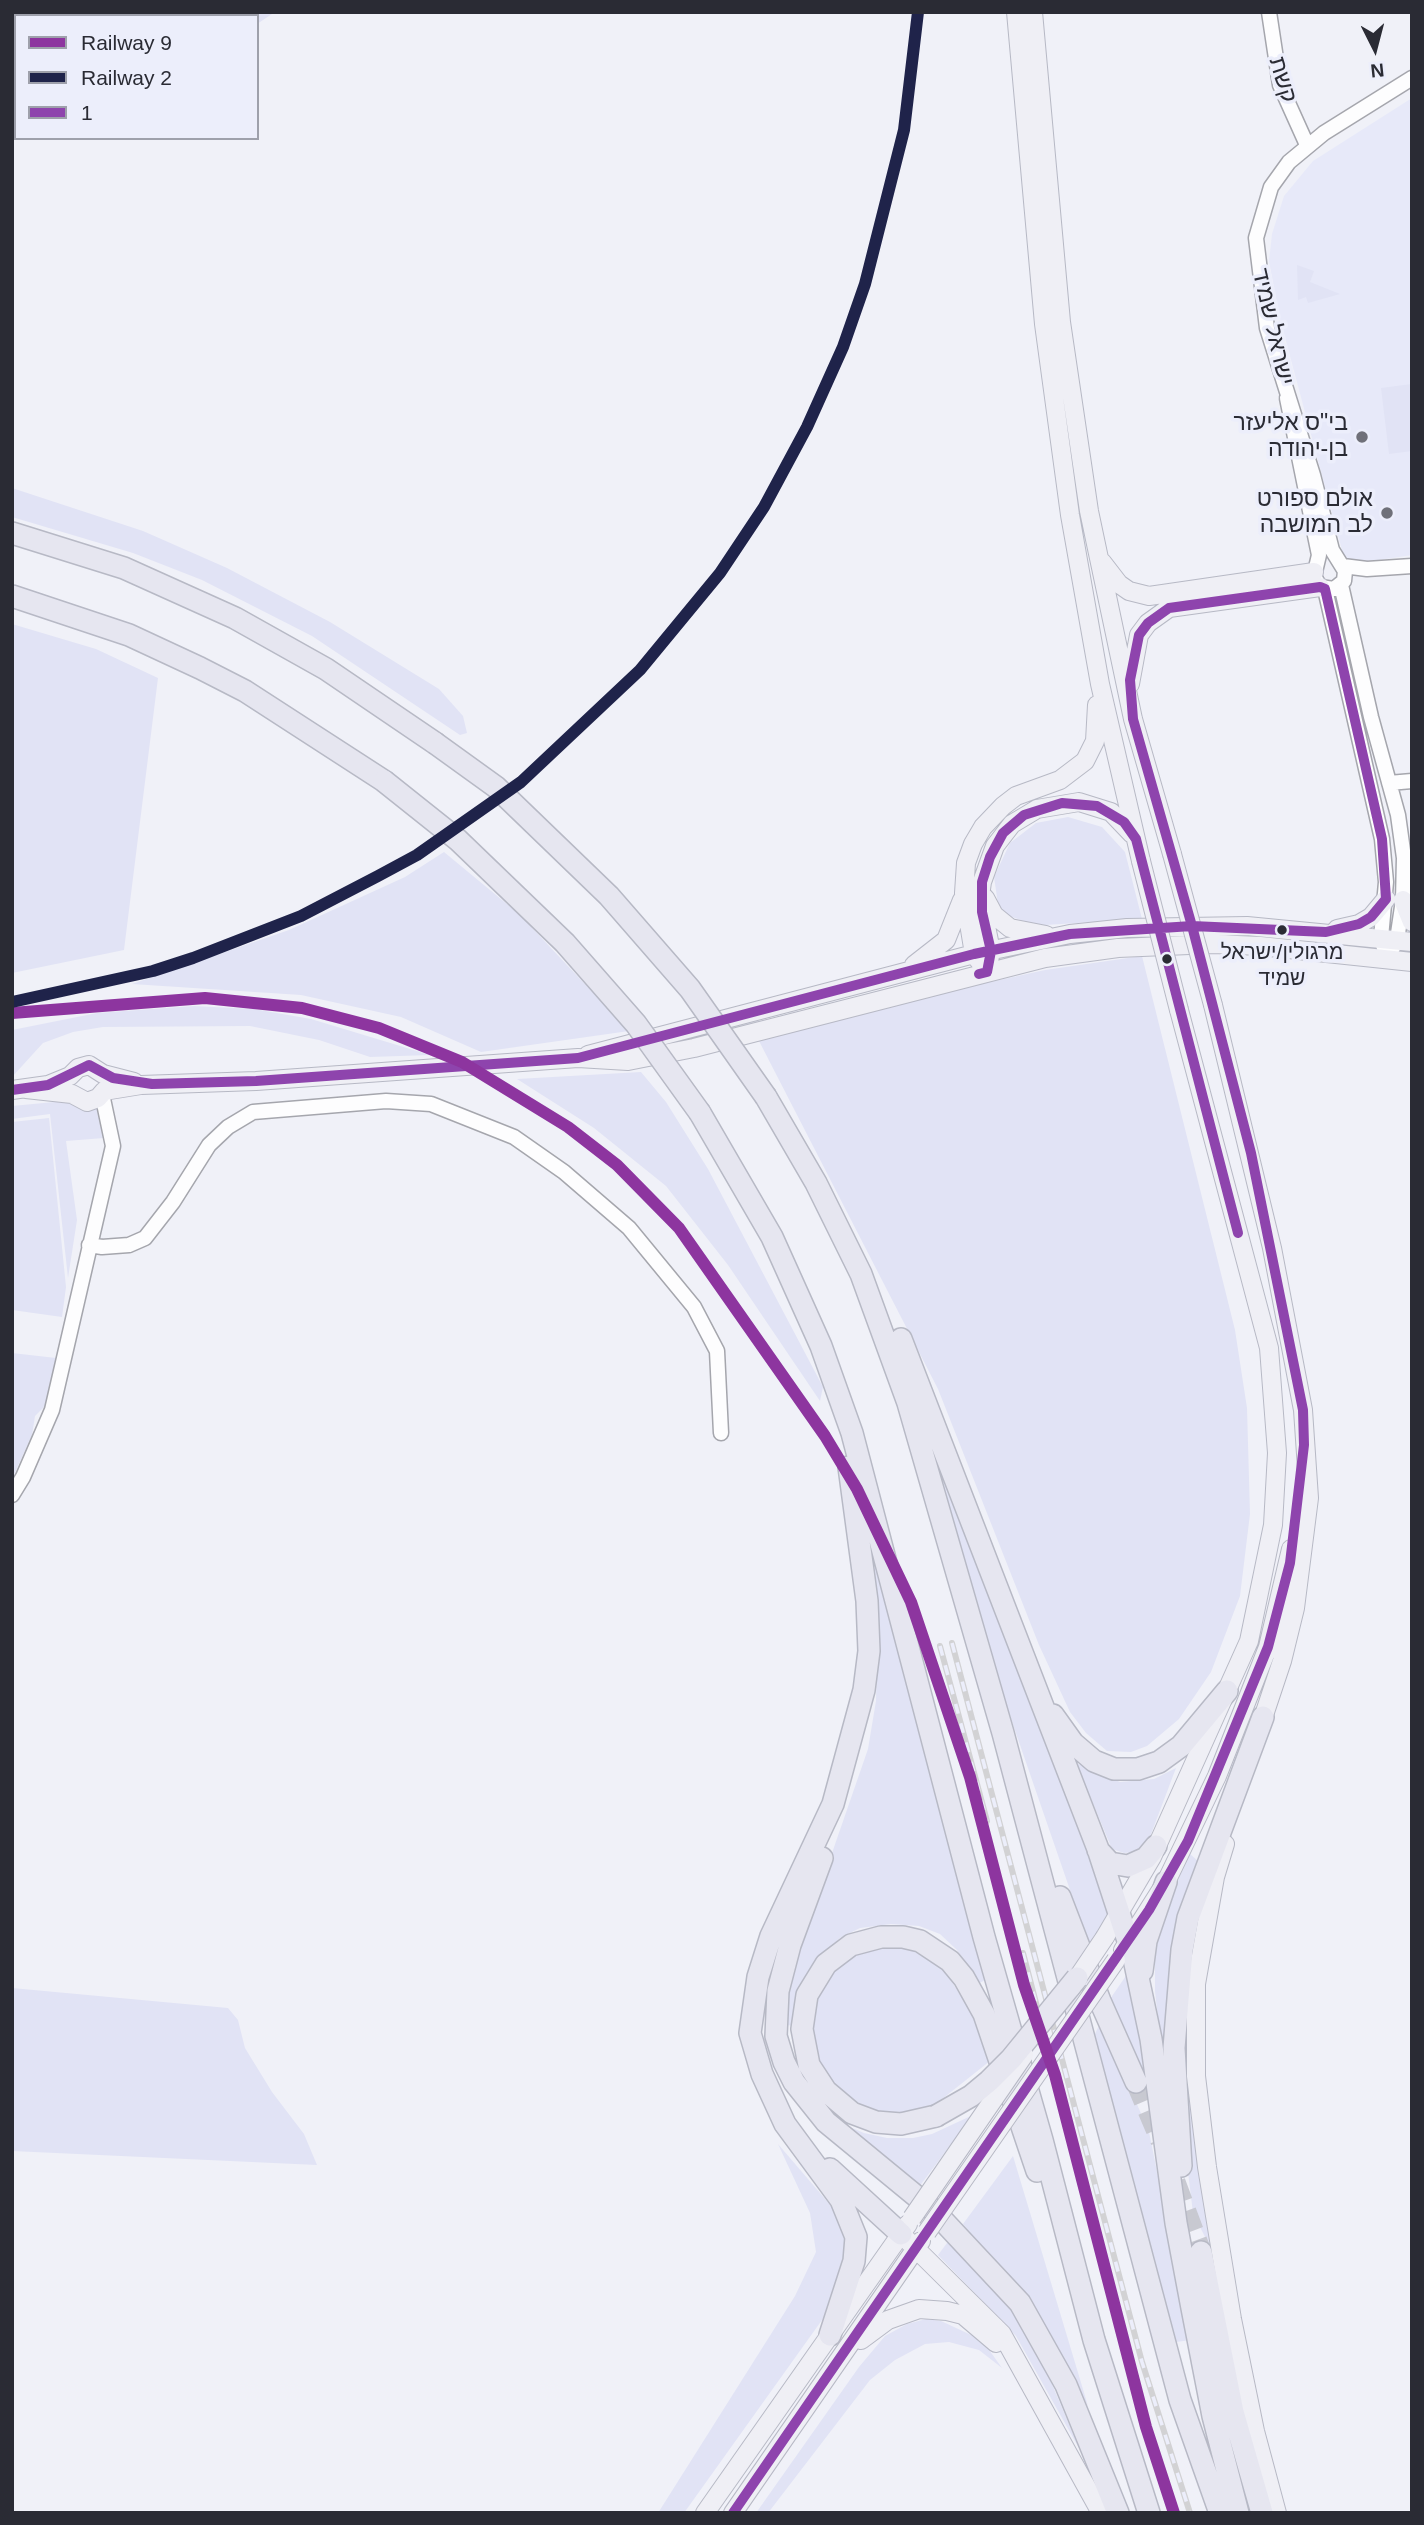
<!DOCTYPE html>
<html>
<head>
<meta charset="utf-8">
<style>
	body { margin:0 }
	#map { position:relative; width:1424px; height:2525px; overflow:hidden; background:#f0f1f8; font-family:Arial,sans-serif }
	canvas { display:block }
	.frame { position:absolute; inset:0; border:14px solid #2a2b34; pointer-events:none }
	.legend { position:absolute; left:14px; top:14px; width:245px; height:126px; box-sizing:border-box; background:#eceefb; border:2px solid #9ea0ab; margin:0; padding:9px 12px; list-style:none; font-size:21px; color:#2a2b34 }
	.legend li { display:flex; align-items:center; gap:14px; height:35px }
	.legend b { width:35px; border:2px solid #9ea0ab }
	.north { position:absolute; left:1340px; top:14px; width:70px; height:70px; -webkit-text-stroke:5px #eceefb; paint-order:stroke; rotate:174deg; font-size:19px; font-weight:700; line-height:28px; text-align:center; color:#2a2b34 }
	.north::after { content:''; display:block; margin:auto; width:24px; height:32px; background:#2a2b34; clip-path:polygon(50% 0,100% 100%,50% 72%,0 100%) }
</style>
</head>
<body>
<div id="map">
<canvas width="1424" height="2525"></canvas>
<div class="frame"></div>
<ul class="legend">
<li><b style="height:9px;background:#8d359f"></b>Railway 9</li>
<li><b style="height:9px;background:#1f234a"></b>Railway 2</li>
<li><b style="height:9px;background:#8e44ad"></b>1</li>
</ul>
<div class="north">N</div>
</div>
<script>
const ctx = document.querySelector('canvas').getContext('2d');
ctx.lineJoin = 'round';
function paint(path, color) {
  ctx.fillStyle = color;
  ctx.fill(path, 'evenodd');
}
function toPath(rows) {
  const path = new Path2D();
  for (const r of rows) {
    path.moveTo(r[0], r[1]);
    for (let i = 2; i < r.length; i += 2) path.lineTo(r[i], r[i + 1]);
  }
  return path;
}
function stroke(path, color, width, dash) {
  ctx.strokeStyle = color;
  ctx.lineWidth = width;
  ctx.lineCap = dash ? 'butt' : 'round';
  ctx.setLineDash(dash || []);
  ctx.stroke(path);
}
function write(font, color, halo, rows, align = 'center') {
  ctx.font = font + ' Arial,"Noto Sans Hebrew",sans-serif';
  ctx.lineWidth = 7;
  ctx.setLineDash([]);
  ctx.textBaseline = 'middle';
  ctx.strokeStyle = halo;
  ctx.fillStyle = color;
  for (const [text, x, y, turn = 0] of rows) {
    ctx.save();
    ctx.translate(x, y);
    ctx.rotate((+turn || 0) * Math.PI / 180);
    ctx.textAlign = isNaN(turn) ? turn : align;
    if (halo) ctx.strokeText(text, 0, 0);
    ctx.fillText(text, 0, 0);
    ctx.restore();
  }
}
paint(toPath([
	[1412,98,1412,555,1346,565,1280,319,1269,261,1272,234,1284,196,1313,161]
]), '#e7e9f9');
paint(toPath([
	[12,12,275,12,257,24,257,16,16,16,16,28,12,24],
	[1297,265,1314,271,1310,282,1340,294,1308,303,1306,297,1298,300],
	[1412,384,1412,451,1389,454,1381,388],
	[12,488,143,531,227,568,330,622,439,689,463,716,467,733,460,735,312,636,202,580,133,553,12,517],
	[12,624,96,649,158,678,124,950,12,973],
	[1068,817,1102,827,1125,852,1142,919,1045,925,1029,923,1004,914,998,904,994,877,1010,843,1036,823],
	[444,852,519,914,629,1031,481,1052,401,1017,301,995,132,984,289,930,405,877],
	[1142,956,1235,1330,1247,1408,1250,1514,1240,1596,1211,1672,1179,1719,1147,1746,1131,1752,1107,1751,1086,1733,1070,1712,1039,1645,938,1389,759,1041,904,1001,1045,970],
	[194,1006,254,1009,311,1019,430,1055,370,1057,319,1040,250,1026,103,1027,73,1032,43,1043,12,1077,12,1030,97,1013],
	[641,1072,666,1102,708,1169,823,1387,820,1401,728,1265,666,1186,594,1128,517,1079],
	[107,1097,104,1138,66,1141,77,1220,68,1278,50,1114,12,1119,12,1106],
	[49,1118,66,1287,62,1317,12,1310,12,1122],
	[12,1353,56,1358,47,1404,35,1416,32,1435,12,1479],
	[948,1478,1113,1911,1089,1945,990,1658,938,1479],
	[882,1566,988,1979,979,1983,957,1950,940,1934,919,1926,891,1924,860,1928,840,1938,821,1956,794,2025,781,2026,796,1957,868,1749,876,1701,877,1659,870,1569],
	[1076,1763,1120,1782,1154,1779,1176,1768,1148,1842,1138,1852,1124,1853,1112,1849],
	[1189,1853,1199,1862,1168,2046,1161,2046,1155,1991,1155,1935],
	[881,1947,917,1950,943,1968,975,2018,990,2061,932,2107,901,2114,878,2112,857,2104,833,2085,818,2061,811,2028,817,1999,833,1970,855,1953],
	[1130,1970,1145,2061,1143,2079,1110,1999],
	[12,1988,228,2008,238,2020,245,2048,272,2092,304,2134,317,2165,12,2151],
	[1101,2021,1149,2132,1191,2340,1176,2342,1094,2036],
	[1183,2073,1190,2073,1212,2235,1210,2247,1193,2213,1187,2164],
	[973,2115,919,2187,838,2122,864,2133,887,2138,913,2138,932,2134],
	[778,2144,838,2214,848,2249,832,2306,684,2513,658,2513,795,2296,816,2252,810,2213],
	[1013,2156,1088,2406,1039,2318,963,2224],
	[950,2239,1007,2303,1023,2327,1043,2363,1080,2450,1016,2336,938,2255],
	[926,2319,941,2321,982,2340,1002,2368,979,2350,949,2342,925,2344,895,2360,870,2380,768,2513,756,2513,859,2367,885,2336,907,2324]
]), '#e1e3f5');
stroke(toPath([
	[1136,2082,1161,2141],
	[1175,2182,1201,2252]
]), '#c8c9d1', 21, [21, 10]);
const minor = toPath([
	[1269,12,1280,85,1307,145],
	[1287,398,1319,555,1314,576,1320,587,1334,589,1344,581,1345,571,1332,550,1313,475,1267,328,1256,238,1271,187,1289,162,1324,133,1412,78],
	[1343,566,1367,569,1412,566],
	[1341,585,1371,717,1398,815,1404,858,1403,900,1397,940,1387,959],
	[1325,589,1382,839,1386,882,1381,938,1384,948],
	[1389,783,1412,781],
	[89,1245,102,1247,129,1245,145,1238,173,1202,209,1145,228,1127,253,1112,386,1101,431,1104,514,1137,564,1172,629,1228,694,1307,717,1351,721,1433],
	[12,1495,23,1477,52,1410,113,1146,102,1094]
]);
const major = toPath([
	[1016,12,1044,324,1070,515,1100,684,1141,861],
	[1033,12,1061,322,1089,511,1133,719,1172,854],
	[1102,562,1119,584,1129,591,1149,596,1314,572],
	[1130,684,1139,635,1148,623,1169,608,1320,587],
	[985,898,994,915,1010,928,1046,935],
	[1403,900,1412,922],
	[1337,929,1359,924,1371,917,1386,899],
	[989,961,991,951,980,896,982,882,995,846,1012,824,1037,809,1079,802,1111,812,1132,834],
	[980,962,974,954,964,893,966,863,973,844,983,827,1003,806,1016,796,1060,780,1085,761,1095,741,1097,705],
	[914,965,946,940,962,900],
	[1213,1005,1272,1248,1303,1410,1309,1498,1295,1608,1282,1661,1259,1730],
	[588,1055,974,954,1070,934,1127,928,1247,926,1412,942],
	[26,1089,72,1094,87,1102,98,1098,104,1091,141,1085,256,1081,578,1058,628,1061,694,1048,1045,958,1118,948,1213,944,1260,946,1412,962],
	[12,1090,48,1085,70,1076,78,1068,89,1065,103,1074,134,1082],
	[1225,1844,1215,1877,1196,1984,1196,2076,1207,2167,1232,2319,1255,2431,1277,2513],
	[1105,1937,1152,1857,1249,1641,1273,1525,1277,1453,1269,1348,1179,1010],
	[1123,1950,1166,1882,1217,1776,1268,1647,1291,1549],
	[901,2234,1002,2334,1101,2513],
	[861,2340,888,2320,919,2309,947,2311,963,2315,996,2343],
	[705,2513,908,2224],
	[733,2513,921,2241]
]);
const highway = toPath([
	[12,533,124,568,235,618,326,669,435,743],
	[12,596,129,635,200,668,245,691,384,781],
	[766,1097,816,1183,861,1274,908,1403,1003,1733,1180,2400,1220,2513],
	[700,1113,772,1237,821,1346,852,1433,984,1937,1042,2140,1094,2340,1149,2513],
	[901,1339,1098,1849,1134,1959,1151,2039,1176,2223,1192,2308,1213,2416,1238,2513],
	[1053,1715,1073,1743,1094,1761,1114,1769,1138,1769,1159,1762,1181,1746,1227,1691],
	[1098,1850,1110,1863,1128,1866,1146,1858,1156,1846],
	[822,1858,790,1945,778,1991,776,2036,784,2062,794,2082,826,2122,933,2210,1020,2303,1066,2385,1118,2513],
	[1060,1897,1100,2001,1136,2082],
	[1142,1971,1146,1941,1166,1882],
	[936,2116,901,2124,876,2122,852,2113,826,2091,809,2065,802,2029,807,1995,826,1964,851,1945,881,1937,903,1937,920,1941,950,1961,964,1978,984,2014,1037,2171],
	[1181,2166,1174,2048,1182,1950,1188,1918,1263,1717],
	[830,2169,901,2234],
	[1201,2252,1233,2412,1262,2513],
	[830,2335,854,2261,856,2237,841,2200,785,2124,762,2074,750,2033,758,1977,771,1936,833,1804,864,1690,869,1651,867,1601,849,1467]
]);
stroke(minor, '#a5a6ad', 17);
stroke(major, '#b7b9c5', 20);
stroke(highway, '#b7b9c5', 24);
stroke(minor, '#fdfdfe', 14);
stroke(major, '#efeff5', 18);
stroke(highway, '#e6e6f0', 21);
const rail = toPath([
	[952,1643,1142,2362,1190,2513],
	[940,1646,987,1821],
	[1023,1953,1053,2068]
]);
stroke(rail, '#d2d2d4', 6);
stroke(rail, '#eceefb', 3.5, [10]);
const majorBridge = toPath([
	[1172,854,1213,1005],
	[1141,861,1179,1010],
	[1070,1989,1105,1937],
	[912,2218,1024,2055],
	[927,2232,1116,1960]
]);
const highwayBridge = toPath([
	[435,743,496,787,609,896,690,989,766,1097],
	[384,781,458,840,565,943,636,1024,700,1113],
	[936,2116,971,2096,989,2081,1011,2059,1077,1978]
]);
stroke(majorBridge, '#b7b9c5', 20, []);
stroke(highwayBridge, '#b7b9c5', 24, []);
stroke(majorBridge, '#efeff5', 18);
stroke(highwayBridge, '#e6e6f0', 21);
stroke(toPath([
	[1320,587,1325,589,1382,839,1386,899,1371,917,1359,924,1326,932,1192,926,1133,719,1130,680,1139,635,1148,623,1169,608,1320,587],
	[979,974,987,972,991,951,982,912,982,882,990,857,1003,833,1024,815,1062,803,1097,806,1124,822,1136,839,1238,1233],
	[12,1090,48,1085,89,1065,113,1078,152,1084,256,1081,578,1058,974,954,1070,934,1192,926],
	[733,2513,1149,1910,1188,1841,1268,1647,1290,1563,1304,1445,1303,1410,1251,1153,1192,926]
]), '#8e44ad', 10);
stroke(toPath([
	[12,1013,205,998,302,1008,379,1028,462,1062,568,1127,617,1165,679,1228,825,1436,857,1489,911,1602,970,1777,1024,1985,1055,2075,1146,2427,1174,2513]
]), '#8d359f', 12);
stroke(toPath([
	[12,1002,153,971,193,958,301,916,378,876,417,855,521,782,640,670,720,573,764,507,807,427,843,347,865,284,904,130,918,12]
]), '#1f234a', 12);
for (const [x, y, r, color] of [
	[1362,437,7,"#6f7079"],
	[1387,513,7,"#6f7079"],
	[1282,930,6,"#2a2b34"],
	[1167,959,6,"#2a2b34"]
]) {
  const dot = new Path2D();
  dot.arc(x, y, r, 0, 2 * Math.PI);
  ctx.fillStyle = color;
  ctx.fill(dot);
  stroke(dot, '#eceefb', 2.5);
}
write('21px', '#2a2b34', '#eceefb', [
	["מרגולין/ישראל",1282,953],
	["שמיד",1282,979]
]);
write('23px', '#2a2b34', '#eceefb', [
	["קשת",1282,80,73],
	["ישראל שמיד",1272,327,77]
]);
write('23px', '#2a2b34', '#eceefb', [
	["בי\"ס אליעזר",1348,424],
	["בן-יהודה",1348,450],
	["אולם ספורט",1373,500],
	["לב המושבה",1373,526]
], 'right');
</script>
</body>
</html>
